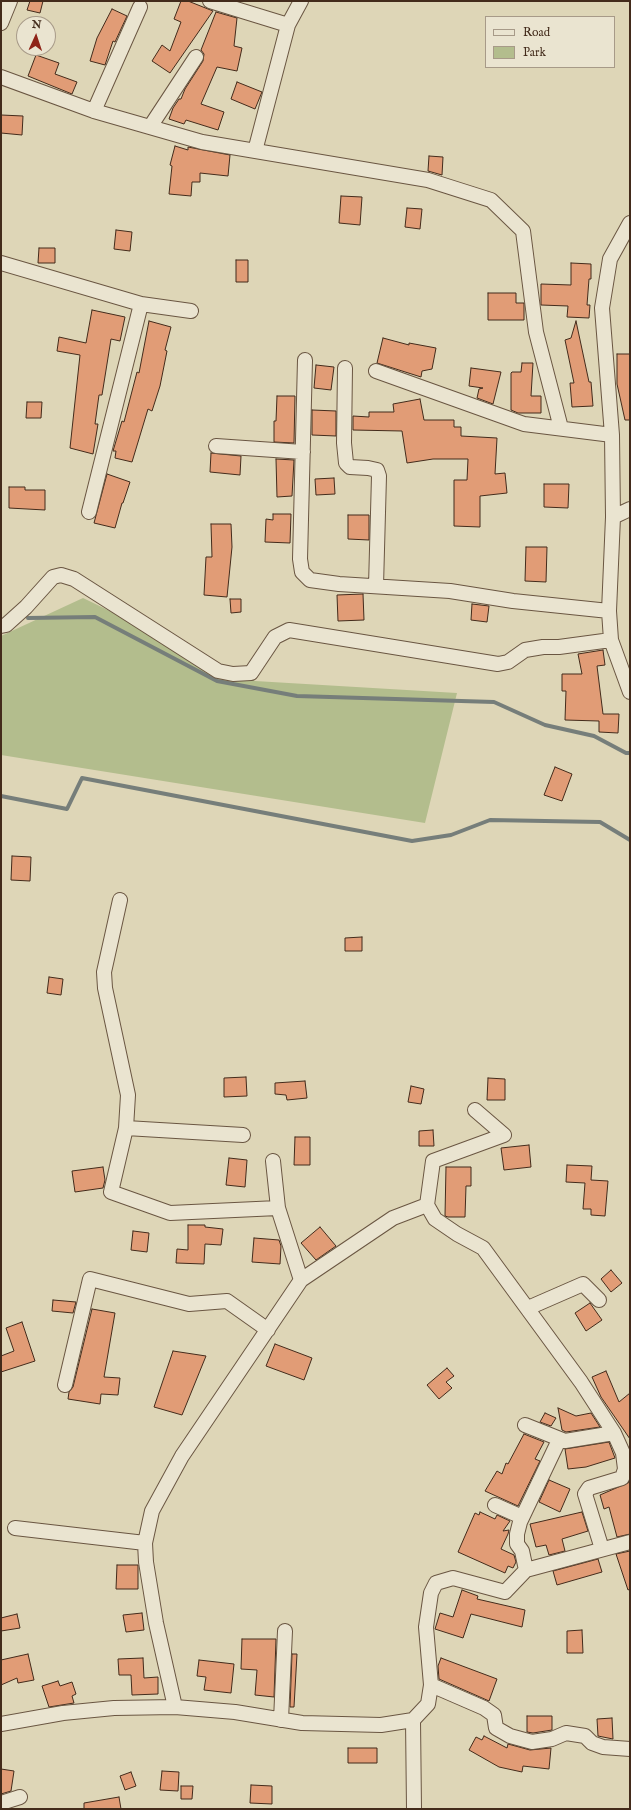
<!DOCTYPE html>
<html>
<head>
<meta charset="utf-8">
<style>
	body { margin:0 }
	#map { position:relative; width:631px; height:1810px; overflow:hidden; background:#ded6b7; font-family:"IM FELL English",serif }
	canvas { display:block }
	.frame { position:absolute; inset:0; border:2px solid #432b1b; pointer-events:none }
	.legend { position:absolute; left:485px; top:16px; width:130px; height:52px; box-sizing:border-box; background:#eae4d0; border:1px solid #a79a88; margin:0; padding:5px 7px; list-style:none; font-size:12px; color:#432b1b }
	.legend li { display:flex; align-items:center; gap:8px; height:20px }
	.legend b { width:20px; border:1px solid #a79a88 }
	.north { position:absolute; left:16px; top:16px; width:40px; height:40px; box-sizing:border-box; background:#eae4d0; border:1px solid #a79a88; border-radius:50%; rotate:3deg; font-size:11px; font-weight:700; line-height:16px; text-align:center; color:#432b1b }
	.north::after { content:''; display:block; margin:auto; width:14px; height:18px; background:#8f2418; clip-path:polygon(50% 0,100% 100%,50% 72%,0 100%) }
</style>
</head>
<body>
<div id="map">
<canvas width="631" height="1810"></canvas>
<div class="frame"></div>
<ul class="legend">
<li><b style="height:5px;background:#eae4d0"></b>Road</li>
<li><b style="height:11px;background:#b3bd8d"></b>Park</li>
</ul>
<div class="north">N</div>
</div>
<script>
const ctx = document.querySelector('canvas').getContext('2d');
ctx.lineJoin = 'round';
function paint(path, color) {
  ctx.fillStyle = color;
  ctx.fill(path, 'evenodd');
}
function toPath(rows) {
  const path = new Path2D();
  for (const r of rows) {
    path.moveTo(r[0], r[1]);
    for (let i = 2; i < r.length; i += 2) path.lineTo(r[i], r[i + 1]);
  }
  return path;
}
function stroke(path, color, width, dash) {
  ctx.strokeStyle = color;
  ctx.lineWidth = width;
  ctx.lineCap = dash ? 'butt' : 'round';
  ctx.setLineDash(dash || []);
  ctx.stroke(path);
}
paint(toPath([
	[83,598,255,681,457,693,425,823,1,755,1,636]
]), '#b3bd8d');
stroke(toPath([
	[28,618,95,617,217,681,297,696,494,702,545,725,594,736,626,753,630,753],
	[1,796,67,809,82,778,412,841,451,835,490,820,600,822,630,840]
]), '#767e7a', 4);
const building = toPath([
	[30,1,43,1,40,13,27,10,30,1],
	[181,1,188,1,213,11,170,73,152,61,162,45,170,51,181,22,174,19,181,1],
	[112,9,127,16,115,42,113,41,105,65,90,61,97,38,112,9],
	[216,12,237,18,234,46,242,48,237,71,217,67,201,104,224,112,218,130,186,120,184,124,169,119,173,108,179,99,181,99,185,89,203,61,204,54,201,50,216,12],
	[36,55,59,63,55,74,77,82,72,94,28,76,36,55],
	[237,82,262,92,255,109,231,99,237,82],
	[1,115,23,116,22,135,1,133,1,115],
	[175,146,188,150,188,147,230,155,228,176,200,173,200,182,192,182,191,196,169,194,172,166,170,165,175,146],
	[429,156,443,157,442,175,428,171,429,156],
	[341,196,362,197,360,225,339,223,341,196],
	[407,208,422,209,420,229,405,227,407,208],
	[116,230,132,232,130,251,114,249,116,230],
	[39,248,55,248,55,263,38,263,39,248],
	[236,260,248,260,248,282,236,282,236,260],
	[571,263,591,264,591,279,589,279,587,305,590,305,589,318,567,317,568,306,541,305,541,284,571,285,571,263],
	[488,293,516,293,516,303,524,303,524,320,488,320,488,293],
	[92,310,125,317,120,341,111,339,102,395,99,395,95,424,98,424,93,454,70,448,80,355,57,351,59,337,86,343,92,310],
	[149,321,171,327,165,350,167,351,160,386,152,411,148,409,132,462,115,458,116,451,113,451,122,421,124,422,137,372,139,373,149,321],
	[576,321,589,382,591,382,593,406,572,407,570,383,574,383,565,340,571,338,576,321],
	[383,338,409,345,409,343,436,348,432,369,422,371,421,377,377,363,383,338],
	[617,354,630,354,630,420,625,420,617,384,617,354],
	[522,363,533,363,531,396,541,396,541,413,518,413,511,410,511,373,512,372,521,372,522,363],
	[316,365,334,367,331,390,314,388,316,365],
	[471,368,501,372,493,404,477,398,479,389,483,388,469,386,471,368],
	[277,396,295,396,294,443,274,442,274,421,276,421,277,396],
	[420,399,424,420,454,420,454,427,461,427,461,436,497,438,495,474,505,473,507,493,480,496,480,527,454,526,454,480,467,480,468,459,433,459,407,463,402,431,353,430,353,416,369,417,369,412,394,412,393,404,420,399],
	[27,402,42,402,41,418,26,418,27,402],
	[312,410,336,411,336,436,312,435,312,410],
	[211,453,241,456,240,475,210,472,211,453],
	[276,459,294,460,292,496,277,497,276,459],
	[107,474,130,482,123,503,122,503,115,528,94,523,107,474],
	[334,478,335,494,316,495,315,479,334,478],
	[544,484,569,484,568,508,544,507,544,484],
	[9,487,25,487,25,490,45,490,45,510,9,508,9,487],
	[273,514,291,514,290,543,265,542,266,519,273,520,273,514],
	[348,515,369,515,369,540,348,539,348,515],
	[211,524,231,524,232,547,227,597,204,595,206,557,212,557,211,524],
	[526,547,547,547,546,582,525,581,526,547],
	[363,594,364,620,338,621,337,595,363,594],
	[230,599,241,599,241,612,231,613,230,599],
	[472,604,489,606,487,622,471,620,472,604],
	[603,650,605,665,597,666,603,714,619,714,618,733,599,732,599,721,565,720,566,691,562,691,562,674,582,674,578,654,603,650],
	[555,767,572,774,562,801,544,795,555,767],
	[12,856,31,857,30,881,11,880,12,856],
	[362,937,362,951,345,951,345,938,362,937],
	[49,977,63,979,61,995,47,993,49,977],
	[246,1077,247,1096,224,1097,224,1078,246,1077],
	[488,1078,505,1079,505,1100,487,1100,488,1078],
	[305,1081,307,1098,287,1100,286,1095,275,1094,275,1083,305,1081],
	[411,1086,424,1089,421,1104,408,1102,411,1086],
	[433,1130,434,1146,419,1146,419,1131,433,1130],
	[295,1137,310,1137,310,1165,294,1165,295,1137],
	[529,1145,531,1167,504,1170,501,1148,529,1145],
	[229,1158,247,1160,245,1187,226,1185,229,1158],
	[567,1165,592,1166,591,1180,608,1181,605,1216,591,1215,591,1209,583,1209,585,1183,566,1182,567,1165],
	[103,1167,105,1180,103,1188,75,1192,72,1171,103,1167],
	[446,1167,471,1167,471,1186,466,1186,465,1217,448,1217,445,1216,446,1167],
	[188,1225,205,1225,205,1227,223,1229,221,1245,205,1244,204,1264,176,1263,177,1249,188,1250,188,1225],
	[320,1227,336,1246,316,1260,301,1243,320,1227],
	[133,1231,149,1233,147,1252,131,1250,133,1231],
	[254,1238,279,1240,281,1246,280,1264,252,1262,254,1238],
	[611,1270,622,1283,611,1292,601,1279,611,1270],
	[53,1300,76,1302,73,1313,52,1311,53,1300],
	[590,1303,602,1320,586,1331,575,1313,590,1303],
	[92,1309,115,1313,104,1377,120,1378,118,1395,101,1394,100,1404,68,1399,69,1392,73,1387,92,1309],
	[22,1322,35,1361,1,1372,1,1356,14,1351,6,1328,22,1322],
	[275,1344,312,1358,304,1380,266,1366,275,1344],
	[173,1351,206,1356,182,1415,154,1407,173,1351],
	[447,1368,454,1376,446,1382,452,1388,439,1399,427,1385,447,1368],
	[606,1371,619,1402,630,1393,630,1439,601,1397,592,1377,606,1371],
	[558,1408,576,1416,591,1413,600,1427,566,1432,562,1430,558,1408],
	[545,1413,556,1418,551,1426,540,1422,545,1413],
	[524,1434,544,1442,535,1459,540,1461,518,1506,485,1491,497,1471,502,1474,506,1463,508,1464,524,1434],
	[609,1442,615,1458,586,1467,568,1469,565,1449,609,1442],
	[549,1480,570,1489,560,1512,539,1502,549,1480],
	[630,1482,630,1534,617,1537,609,1507,604,1509,600,1495,630,1482],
	[480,1512,495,1519,497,1515,510,1521,503,1531,509,1530,508,1534,501,1549,514,1555,516,1562,513,1568,508,1566,505,1573,458,1552,475,1513,479,1515,480,1512],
	[582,1512,588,1531,562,1539,565,1551,549,1555,546,1545,536,1547,530,1524,582,1512],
	[630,1551,630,1589,628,1590,616,1554,630,1551],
	[598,1559,602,1572,557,1585,553,1571,598,1559],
	[117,1565,138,1565,138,1589,116,1589,117,1565],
	[462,1590,478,1596,477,1599,525,1610,522,1627,471,1614,463,1638,435,1629,440,1613,453,1617,462,1590],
	[142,1613,144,1630,126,1632,123,1615,142,1613],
	[17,1614,20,1628,1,1631,1,1618,17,1614],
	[582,1630,583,1653,567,1653,567,1631,582,1630],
	[242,1639,276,1639,274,1697,255,1695,257,1670,241,1669,242,1639],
	[28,1654,34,1680,18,1683,17,1678,1,1685,1,1660,28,1654],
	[292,1654,297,1654,294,1707,290,1707,292,1654],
	[143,1658,144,1678,158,1677,158,1694,132,1695,131,1675,119,1675,118,1659,143,1658],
	[441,1658,497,1679,489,1701,439,1679,438,1666,441,1658],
	[199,1660,234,1664,231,1693,204,1690,206,1677,197,1676,199,1660],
	[58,1681,60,1686,72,1682,76,1694,72,1696,74,1703,49,1707,42,1686,58,1681],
	[527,1716,552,1716,552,1730,533,1733,527,1732,527,1716],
	[612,1718,613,1739,598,1736,597,1719,612,1718],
	[484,1736,507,1748,508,1744,530,1750,551,1748,549,1769,523,1766,522,1772,499,1767,469,1750,476,1737,482,1740,484,1736],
	[348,1748,377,1748,377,1763,348,1763,348,1748],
	[1,1769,14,1771,11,1791,1,1794,1,1769],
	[162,1771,179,1772,178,1791,160,1790,162,1771],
	[131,1772,136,1786,125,1790,120,1776,131,1772],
	[251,1785,272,1786,272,1804,250,1803,251,1785],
	[181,1786,193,1786,192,1799,181,1799,181,1786],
	[119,1797,121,1809,84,1809,84,1803,119,1797]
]);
paint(building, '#e19c76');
stroke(building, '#432b1b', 1);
const minor = toPath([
	[210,1,288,25],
	[1,23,10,1],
	[1,77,94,111,202,142,428,180,491,200,523,231,536,332,561,428],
	[94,111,140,7],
	[150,127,196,57],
	[255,151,288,25,301,1],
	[630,223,610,259,602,308,612,435,613,517,609,611,611,640,630,692],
	[1,263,141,304,191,311],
	[305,360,300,559,302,572,310,580,339,584,450,591,513,601,609,611],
	[345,368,344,443,346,463,350,467,368,468,377,470,379,476,376,586],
	[376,371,524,424,612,435],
	[216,446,303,452],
	[89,512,141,304],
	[613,517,630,509],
	[1,626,6,625,26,607,53,577,61,575,74,579,218,671,233,674,251,673,275,637,289,630,498,664,508,662,525,650,543,647,559,647,611,640],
	[120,900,104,972,105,988,128,1095,126,1128,111,1192,170,1213,278,1208,301,1280],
	[126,1128,243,1135],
	[273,1161,278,1208],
	[427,1205,433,1161,504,1135,475,1110],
	[528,1308,583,1284,599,1300],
	[65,1385,90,1279,189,1304,227,1301,268,1330],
	[525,1425,565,1441,614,1433],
	[495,1505,522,1517],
	[15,1528,145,1543],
	[526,1570,630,1542],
	[431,1685,484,1708,494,1715,496,1728,510,1736,532,1742,552,1739,566,1733,585,1736,592,1743,603,1747,630,1749],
	[175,1707,156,1623,146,1562,145,1543,152,1511,182,1456,301,1280,393,1218,427,1205,435,1219,457,1234,483,1248,581,1382,614,1433,623,1453,625,1469,622,1478,589,1488,585,1494,602,1549],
	[281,1720,285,1631],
	[413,1720,428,1704,431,1685,426,1627,431,1593,436,1583,453,1578,505,1592,526,1570,522,1551,517,1544,517,1534,520,1522,559,1440],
	[1,1724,63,1713,114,1708,175,1707,235,1712,302,1723,381,1725,413,1720,414,1809],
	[1,1803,20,1797]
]);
stroke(minor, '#6a5642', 16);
stroke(minor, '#eae4d0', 14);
</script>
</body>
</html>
